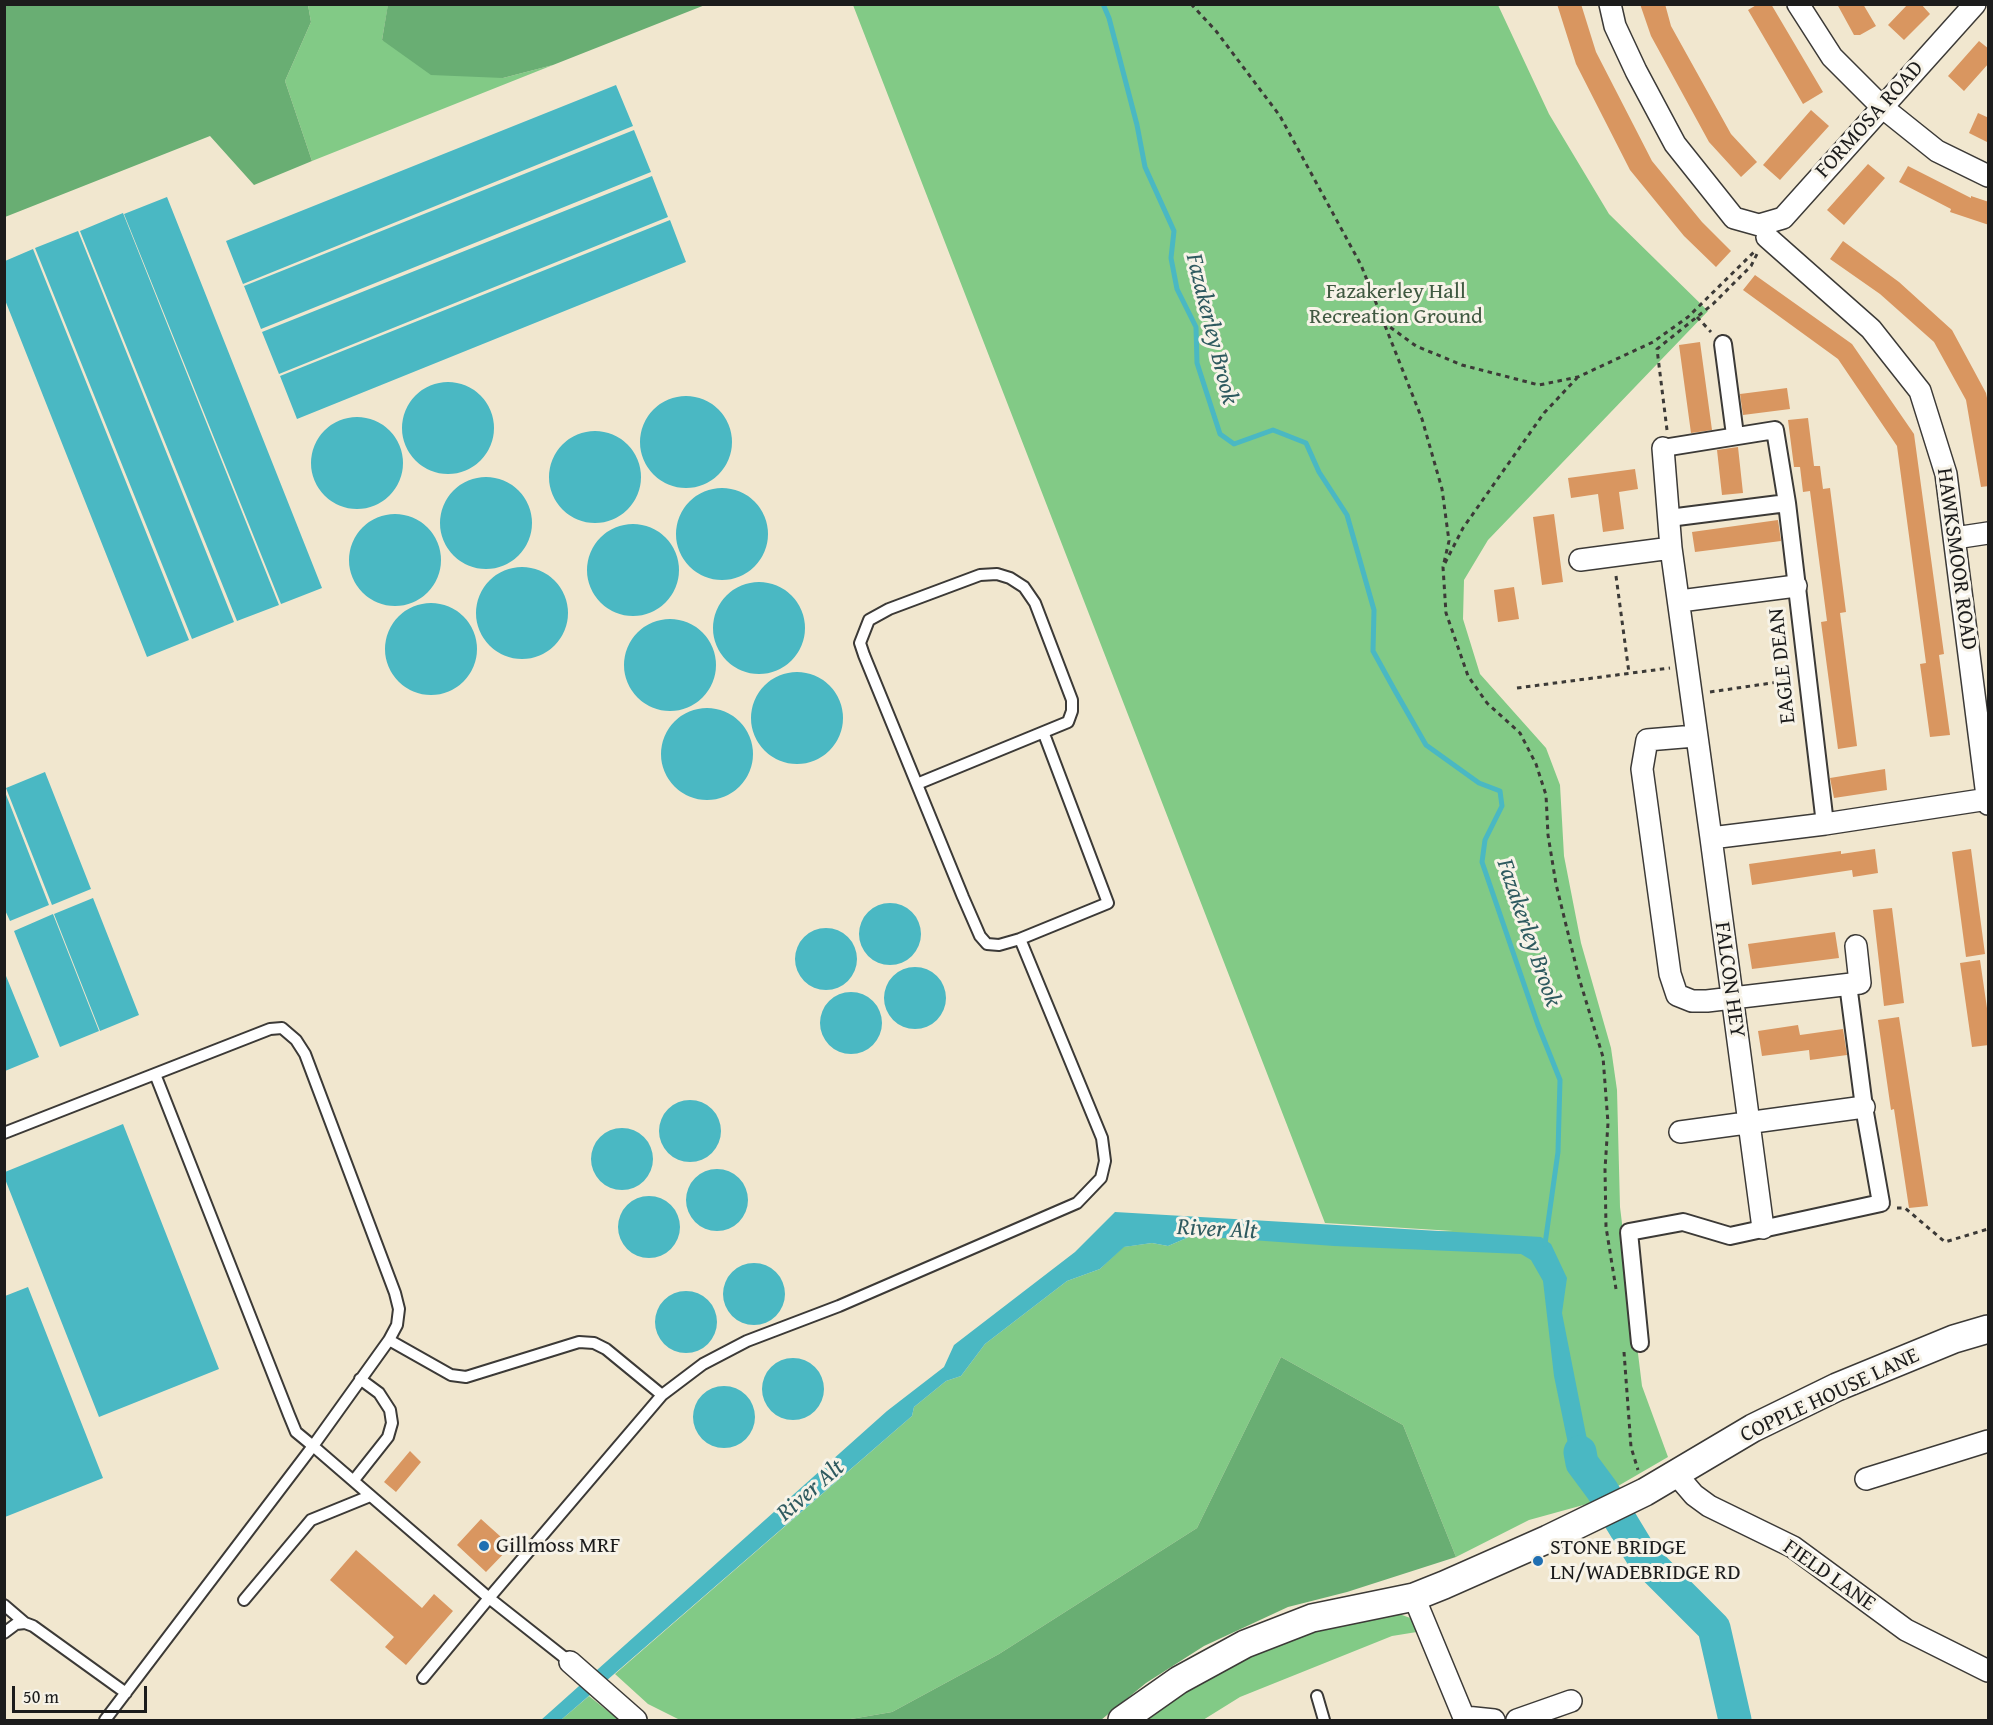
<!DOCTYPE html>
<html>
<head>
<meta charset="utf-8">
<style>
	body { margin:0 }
	#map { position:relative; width:1993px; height:1725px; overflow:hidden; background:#f1e7cf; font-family:"Gentium Book Plus",serif }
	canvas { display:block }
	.frame { position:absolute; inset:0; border:6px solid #1c1c1c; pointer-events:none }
	.scale { position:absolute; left:12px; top:1686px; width:135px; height:27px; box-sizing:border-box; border:3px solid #1c1c1c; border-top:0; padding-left:8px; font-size:18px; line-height:21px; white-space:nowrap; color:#1c1c1c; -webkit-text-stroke:4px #f7f3e8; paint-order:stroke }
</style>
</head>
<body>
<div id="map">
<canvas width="1993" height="1725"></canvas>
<div class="frame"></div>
<div class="scale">50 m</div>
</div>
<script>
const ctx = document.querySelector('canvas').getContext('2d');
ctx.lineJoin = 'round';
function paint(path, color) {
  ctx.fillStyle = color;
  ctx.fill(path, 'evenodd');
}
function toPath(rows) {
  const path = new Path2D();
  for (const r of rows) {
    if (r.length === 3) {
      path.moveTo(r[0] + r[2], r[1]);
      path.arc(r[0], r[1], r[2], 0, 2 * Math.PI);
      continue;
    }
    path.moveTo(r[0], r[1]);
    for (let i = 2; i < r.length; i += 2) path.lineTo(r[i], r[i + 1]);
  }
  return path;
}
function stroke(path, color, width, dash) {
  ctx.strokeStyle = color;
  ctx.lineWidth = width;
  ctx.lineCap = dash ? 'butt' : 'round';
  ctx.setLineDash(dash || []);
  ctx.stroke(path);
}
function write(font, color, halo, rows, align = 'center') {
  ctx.font = font + ' "Gentium Book Plus",serif';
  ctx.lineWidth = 6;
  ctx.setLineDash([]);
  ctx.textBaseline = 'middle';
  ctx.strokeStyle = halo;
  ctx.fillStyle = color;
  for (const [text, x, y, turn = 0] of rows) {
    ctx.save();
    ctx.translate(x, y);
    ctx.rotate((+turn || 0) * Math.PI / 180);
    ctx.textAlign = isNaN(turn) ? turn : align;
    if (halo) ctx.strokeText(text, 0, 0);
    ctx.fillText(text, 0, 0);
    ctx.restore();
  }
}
paint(toPath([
	[308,5,388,5,382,40,503,78,553,65,312,161,285,81,311,22],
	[853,5,1498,5,1549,114,1609,214,1708,311,1488,540,1464,580,1463,619,1480,674,1546,748,1560,785,1564,856,1581,943,1611,1048,1617,1090,1620,1207,1642,1386,1668,1457,1587,1504,1529,1520,1456,1557,1403,1425,1281,1357,1197,1528,999,1654,892,1712,845,1720,680,1720,648,1704,615,1674,912,1416,914,1407,946,1381,961,1376,985,1344,1067,1281,1100,1269,1123,1247,1152,1243,1168,1246,1189,1237,1453,1231,1325,1223],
	[1379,1614,1402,1615,1413,1619,1423,1631,1392,1636,1240,1697,1203,1720,1138,1720,1217,1672,1290,1638],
	[589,1696,619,1720,561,1720]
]), '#82ca86');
paint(toPath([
	[5,4,308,5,311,22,285,81,312,161,254,185,210,136,5,217],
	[388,4,705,4,705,5,553,65,503,78,431,75,382,40],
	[1281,1357,1403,1425,1456,1557,1347,1592,1288,1607,1204,1646,1146,1683,1101,1720,845,1720,892,1712,999,1654,1197,1528]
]), '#69ae73');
paint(toPath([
	[616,85,633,126,243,284,226,241],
	[634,130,651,172,261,329,244,286],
	[652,176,668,217,279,374,262,332],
	[167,197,322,588,281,604,124,214],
	[123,213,279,605,237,621,80,231],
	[670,220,686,262,297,419,280,376],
	[78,231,234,622,192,639,35,248],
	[33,249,189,640,147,657,5,300,5,261],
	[448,428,46],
	[686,442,46],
	[357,463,46],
	[595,477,46],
	[486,523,46],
	[722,534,46],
	[395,560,46],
	[633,570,46],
	[522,613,46],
	[759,628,46],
	[431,649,46],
	[670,665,46],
	[797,718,46],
	[707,754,46],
	[45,772,91,889,52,905,6,788],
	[5,792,49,905,10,921,4,908],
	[93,898,139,1015,100,1031,54,914],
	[890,934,31],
	[53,914,99,1031,60,1047,14,931],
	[826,959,31],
	[915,998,31],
	[4,971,39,1057,5,1071,4,1071],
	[851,1023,31],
	[690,1131,31],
	[123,1124,219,1369,99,1417,5,1179,5,1172],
	[622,1159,31],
	[717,1200,31],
	[649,1227,31],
	[1115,1212,1541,1237,1551,1244,1567,1278,1562,1313,1591,1460,1608,1487,1593,1495,1573,1468,1554,1376,1543,1281,1531,1260,1521,1254,1334,1246,1224,1238,1189,1237,1168,1246,1152,1243,1124,1247,1100,1269,1067,1281,985,1344,961,1376,946,1381,914,1407,912,1416,561,1720,541,1720,887,1411,944,1367,954,1345,1075,1252],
	[754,1294,31],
	[28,1287,103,1478,5,1517,5,1296],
	[686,1322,31],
	[793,1389,31],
	[724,1417,31]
]), '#4ab8c3');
stroke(toPath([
	[1103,4,1109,18,1137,125,1145,167,1174,231,1171,258,1177,289,1196,327,1197,363,1220,434,1234,444,1273,430,1306,443,1319,472,1347,515,1374,610,1373,651,1394,689,1426,745,1479,783,1500,791,1502,806,1485,840,1482,862,1538,1025,1560,1080,1558,1152,1545,1244]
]), '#4ab8c3', 5);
stroke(toPath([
	[1580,1452,1582,1463,1602,1490,1642,1556,1714,1628,1735,1720]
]), '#4ab8c3', 33);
paint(toPath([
	[1557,4,1581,4,1596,52,1652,161,1702,222,1731,251,1716,267,1684,236,1630,170,1576,64],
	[1640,4,1665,4,1671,26,1731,134,1757,162,1741,177,1709,142,1651,36],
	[1758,4,1771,4,1823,92,1803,104,1748,10],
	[1837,4,1863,4,1876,26,1860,35,1854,35],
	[1908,4,1921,4,1930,14,1904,40,1888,25],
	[1979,41,1989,49,1989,63,1964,91,1948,76],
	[1811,110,1829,126,1780,180,1763,165],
	[1978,113,1989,118,1989,143,1969,133],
	[1868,164,1885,178,1844,225,1827,210],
	[1908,166,1971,198,1971,196,1989,202,1989,225,1950,212,1951,209,1899,182],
	[1843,241,1899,282,1952,330,1986,393,1989,408,1989,486,1981,487,1966,400,1934,342,1880,294,1830,259],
	[1755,275,1852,344,1914,434,1944,654,1939,655,1950,735,1930,737,1920,664,1926,663,1897,446,1838,359,1743,290],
	[1700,342,1712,430,1691,433,1679,345],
	[1787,388,1790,409,1743,415,1740,394],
	[1808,418,1814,466,1820,466,1823,489,1830,488,1846,612,1840,613,1857,746,1838,749,1821,622,1827,621,1810,491,1803,492,1800,467,1794,467,1788,420],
	[1738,447,1743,493,1722,495,1717,450],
	[1635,469,1638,489,1619,492,1624,529,1603,532,1598,494,1571,498,1568,478],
	[1554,514,1563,582,1542,585,1533,517],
	[1778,520,1781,541,1695,552,1692,532],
	[1514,587,1519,619,1498,622,1494,590],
	[1885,769,1887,790,1834,798,1830,778],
	[1875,849,1878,873,1853,877,1852,870,1752,885,1749,864,1841,851,1841,854],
	[1971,849,1985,954,1966,957,1952,852],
	[1892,908,1904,1003,1884,1006,1873,910],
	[1835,932,1839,958,1752,969,1748,944],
	[1980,960,1989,1022,1989,1045,1972,1047,1960,963],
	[1899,1017,1928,1206,1909,1208,1894,1109,1891,1110,1878,1020],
	[1798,1025,1800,1035,1843,1029,1847,1055,1810,1060,1809,1050,1762,1056,1758,1031],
	[410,1451,421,1462,396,1492,384,1482],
	[481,1519,511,1546,486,1572,457,1545],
	[356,1550,422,1608,434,1594,453,1611,406,1665,385,1647,394,1637,330,1580]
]), '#d99660');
const service = toPath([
	[1020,939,1108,903,1044,734],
	[4,1133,270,1029,282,1028,296,1040,305,1054,395,1293,399,1309,397,1325,389,1340],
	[662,1395,703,1364,747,1341,839,1306,1077,1203,1101,1178,1105,1161,1102,1138,1020,939,999,945,987,944,980,936,963,897,864,655,860,643,869,620,889,609,980,575,997,574,1010,578,1024,587,1035,603,1072,700,1072,711,1068,722,917,784],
	[354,1480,388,1437,392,1423,390,1410,379,1393,360,1379],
	[244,1600,311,1520,370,1496],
	[4,1605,25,1623],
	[4,1633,16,1624,25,1623,33,1626,126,1693],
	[423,1678,489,1598,662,1395,606,1349,594,1343,579,1342,466,1377,451,1375,389,1340,313,1446,489,1598,570,1662],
	[1317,1696,1324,1720],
	[105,1720,313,1446,296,1432,289,1415,155,1074]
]);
const pedestrian = toPath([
	[1723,344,1735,435],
	[1663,448,1775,430,1787,503,1825,824],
	[1669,518,1787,503],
	[1640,1343,1629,1232,1683,1222,1730,1236,1881,1203,1864,1107,1848,984]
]);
const minor = toPath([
	[1610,4,1615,26,1636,71,1675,144,1734,218,1759,225,1783,218,1975,4],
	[1798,4,1832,57,1882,107,1937,151,1988,176],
	[1767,237,1871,329,1920,391,1946,474,1988,804],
	[1663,448,1671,548,1711,838,1825,824,1988,799],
	[1955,538,1988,533],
	[1580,560,1671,548],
	[1680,601,1796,586],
	[1695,736,1647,740,1642,769,1670,974,1677,995,1692,1001,1707,1001,1860,983,1856,946],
	[1711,838,1763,1228],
	[1680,1132,1864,1107],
	[1676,1474,1694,1495,1709,1506,1793,1547,1906,1630,1988,1671],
	[1866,1479,1988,1441],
	[1414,1597,1465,1720],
	[570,1662,636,1720],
	[1465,1717,1494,1720],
	[1517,1720,1571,1701]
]);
const tertiary = toPath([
	[1122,1720,1179,1680,1245,1644,1312,1618,1414,1597,1444,1585,1548,1539,1645,1492,1753,1428,1837,1387,1954,1339,1988,1329]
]);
stroke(service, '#3c3a37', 14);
stroke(pedestrian, '#3c3a37', 20);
stroke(minor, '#3c3a37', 24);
stroke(tertiary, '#3c3a37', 30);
stroke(toPath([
	[1191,4,1216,31,1280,116,1361,265,1422,419,1442,489,1449,541,1443,567,1446,613,1468,676,1487,703,1520,733,1536,764,1546,795,1548,835,1556,884,1579,978,1603,1057,1608,1123,1605,1169,1606,1227,1616,1289],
	[1697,317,1711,332],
	[1383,322,1416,346,1462,365,1539,385,1578,377,1653,342,1688,317,1754,252],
	[1667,430,1657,349,1713,304,1751,266,1757,254],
	[1445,563,1463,528,1544,413,1577,378],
	[1616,576,1629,673],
	[1517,688,1670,668],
	[1710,692,1792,680],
	[1897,1208,1905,1208,1945,1242,1988,1229],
	[1624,1352,1631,1447,1638,1470]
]), '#3c3a37', 3, [4.5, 4.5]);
stroke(service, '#fff', 10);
stroke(pedestrian, '#fff', 16);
stroke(minor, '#fff', 21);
stroke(tertiary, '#fff', 27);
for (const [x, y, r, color] of [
	[484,1546,6,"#1f6fb2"],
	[1538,1561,6,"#1f6fb2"]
]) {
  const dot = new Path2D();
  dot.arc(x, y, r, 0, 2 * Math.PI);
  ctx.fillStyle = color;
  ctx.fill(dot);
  stroke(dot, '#f7f3e8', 2);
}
write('22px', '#1c1c1c', '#f7f3e8', [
	["FORMOSA ROAD",1870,120,-48],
	["HAWKSMOOR ROAD",1956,559,82],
	["EAGLE DEAN",1783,666,-96],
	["FALCON HEY",1729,980,82],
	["COPPLE HOUSE LANE",1830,1396,-25],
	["FIELD LANE",1829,1576,35]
]);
write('22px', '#405941', '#f7f3e8', [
	["Fazakerley Hall",1396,292],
	["Recreation Ground",1396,317]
]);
write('22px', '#1c1c1c', '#f7f3e8', [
	["Gillmoss MRF",496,1546],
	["STONE BRIDGE",1550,1548],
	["LN/WADEBRIDGE RD",1550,1573]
], 'left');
write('italic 24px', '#2e5a5f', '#f7f3e8', [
	["Fazakerley Brook",1211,329,76],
	["Fazakerley Brook",1528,933,71],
	["River Alt",1217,1230,3],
	["River Alt",811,1491,-41]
]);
</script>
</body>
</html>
